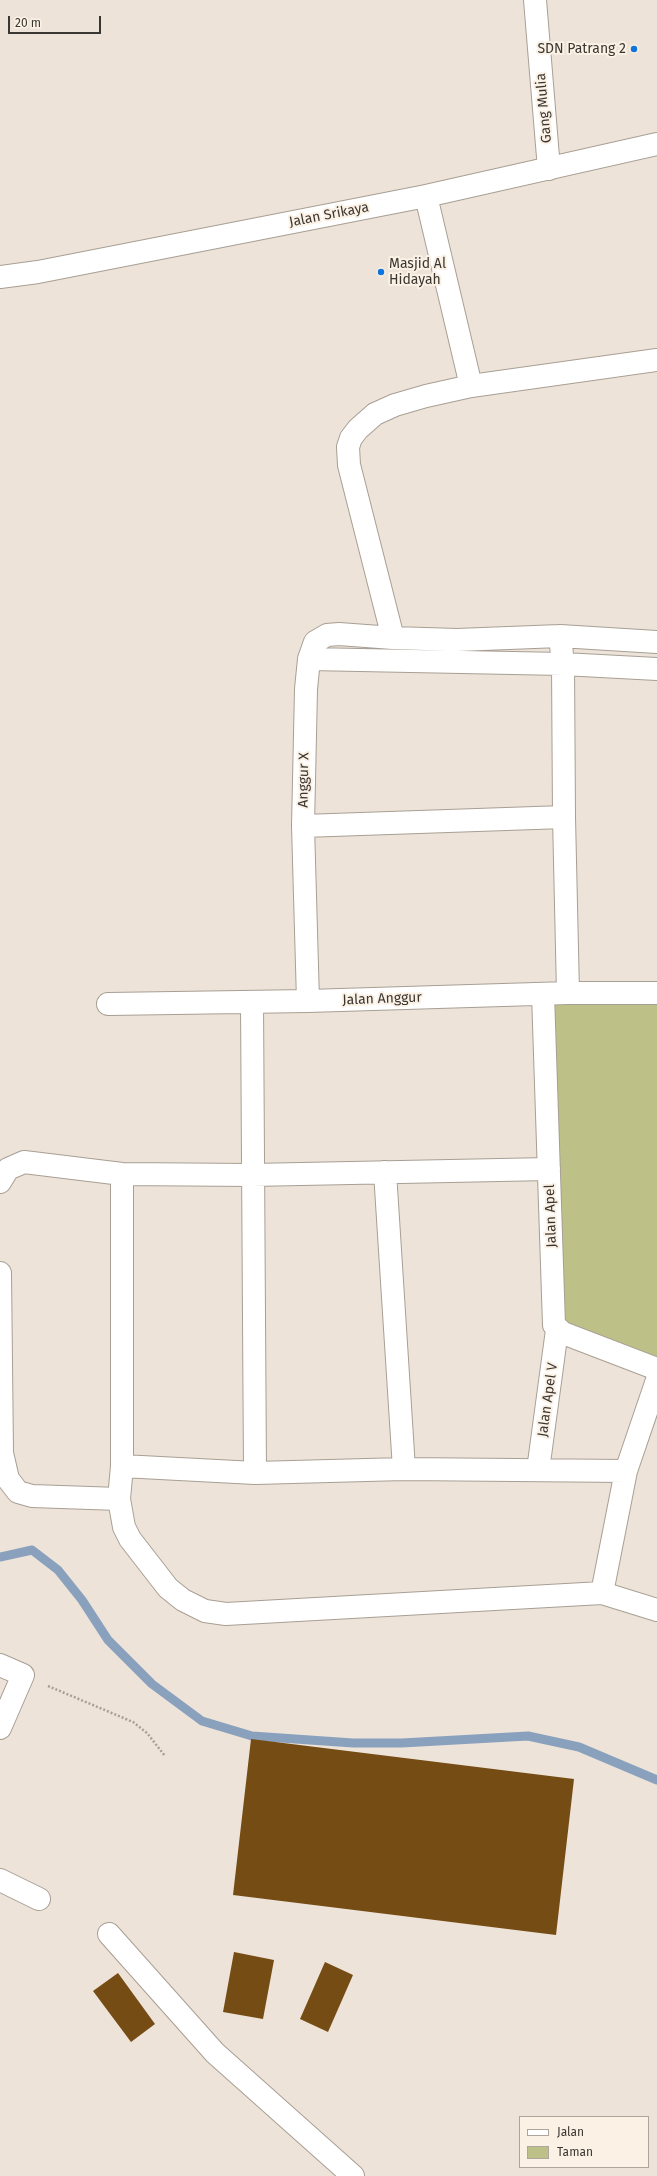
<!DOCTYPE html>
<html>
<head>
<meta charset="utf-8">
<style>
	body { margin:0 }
	#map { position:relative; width:657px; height:2176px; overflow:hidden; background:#eee3d8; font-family:"Fira Sans",sans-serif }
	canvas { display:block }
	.legend { position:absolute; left:519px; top:2116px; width:130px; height:52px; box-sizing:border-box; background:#fbf1e5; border:1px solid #aea69d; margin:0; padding:5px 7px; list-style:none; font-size:12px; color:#3a3632 }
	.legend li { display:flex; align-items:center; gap:8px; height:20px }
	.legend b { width:20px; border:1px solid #aea69d }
	.scale { position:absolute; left:8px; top:16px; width:93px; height:18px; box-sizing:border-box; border:2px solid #3a3632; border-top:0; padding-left:5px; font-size:12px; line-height:14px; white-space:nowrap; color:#3a3632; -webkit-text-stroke:3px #fbf1e5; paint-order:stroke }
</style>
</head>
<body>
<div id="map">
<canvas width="657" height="2176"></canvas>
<ul class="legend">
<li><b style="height:5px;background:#fff"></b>Jalan</li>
<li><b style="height:11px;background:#bec187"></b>Taman</li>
</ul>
<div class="scale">20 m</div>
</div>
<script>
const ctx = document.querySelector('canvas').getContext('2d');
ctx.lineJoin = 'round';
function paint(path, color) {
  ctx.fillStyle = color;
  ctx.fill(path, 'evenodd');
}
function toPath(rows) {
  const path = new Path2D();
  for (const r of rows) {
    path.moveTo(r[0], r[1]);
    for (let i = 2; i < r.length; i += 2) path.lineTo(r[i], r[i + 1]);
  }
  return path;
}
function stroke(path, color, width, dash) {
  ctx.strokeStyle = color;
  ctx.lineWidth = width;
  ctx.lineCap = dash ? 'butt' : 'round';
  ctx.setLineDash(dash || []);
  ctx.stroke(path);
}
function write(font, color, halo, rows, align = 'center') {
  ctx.font = font + ' "Fira Sans",sans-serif';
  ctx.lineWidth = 4;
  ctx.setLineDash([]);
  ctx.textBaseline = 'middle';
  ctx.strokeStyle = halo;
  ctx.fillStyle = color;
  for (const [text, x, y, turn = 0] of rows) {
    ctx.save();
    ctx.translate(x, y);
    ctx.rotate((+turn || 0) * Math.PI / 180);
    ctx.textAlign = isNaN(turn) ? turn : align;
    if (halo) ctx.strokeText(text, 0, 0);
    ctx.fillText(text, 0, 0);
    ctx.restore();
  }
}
paint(toPath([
	[657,996,657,1367,556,1327,544,997]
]), '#bec187');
stroke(toPath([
	[0,1557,32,1550,58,1570,82,1600,108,1640,152,1684,202,1721,252,1736,353,1743,402,1743,528,1736,579,1747,657,1780]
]), '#8aa1be', 9);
paint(toPath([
	[251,1739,574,1779,556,1935,233,1895],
	[234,1952,274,1960,263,2019,223,2012],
	[325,1962,353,1975,328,2032,300,2019],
	[118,1973,155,2024,131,2042,93,1991]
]), '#754c14');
const minor = toPath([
	[535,0,549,169],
	[426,196,471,386],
	[0,277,38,272,426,196,657,144],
	[560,636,563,664,564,817,568,993],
	[393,638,349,465,348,447,351,438,358,429,375,414,395,405,426,396,471,386,657,360],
	[309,659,563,664,657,669],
	[303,826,564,817],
	[543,994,554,1325,563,1333,657,1369],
	[308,1001,303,826,306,689,309,659,315,642,327,635,339,634,393,638,457,640,560,636,657,642],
	[252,1002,255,1473],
	[108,1004,308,1001,568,993,657,993],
	[385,1172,404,1469],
	[122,1174,122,1466,255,1473,404,1469,626,1471],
	[0,1182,8,1169,24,1162,122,1174,252,1175,549,1169],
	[0,1273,2,1453,8,1479,18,1492,32,1496,119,1499],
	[122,1466,119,1499,124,1527,130,1539,168,1588,183,1600,205,1611,226,1614,602,1593,657,1610],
	[538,1470,557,1330],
	[602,1593,626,1471,657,1380],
	[0,1665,23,1675,0,1728],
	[0,1880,39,1899],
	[109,1934,215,2053,353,2176]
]);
stroke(minor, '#a89f94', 24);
stroke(toPath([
	[48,1686,133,1722,147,1733,165,1756]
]), '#a79f96', 2.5, [2, 2]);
stroke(minor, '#fff', 22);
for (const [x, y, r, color] of [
	[634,49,4,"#0f75dd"],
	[381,272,4,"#0f75dd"]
]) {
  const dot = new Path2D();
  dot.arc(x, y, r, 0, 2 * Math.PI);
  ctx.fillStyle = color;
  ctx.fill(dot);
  stroke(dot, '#fbf1e5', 1.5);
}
write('14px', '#3a3632', '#fbf1e5', [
	["SDN Patrang 2",626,49],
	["Masjid Al",389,264,"left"],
	["Hidayah",389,280,"left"]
], 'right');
write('14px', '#3a3632', '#fbf1e5', [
	["Gang Mulia",544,108,-95],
	["Jalan Srikaya",329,215,-11],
	["Anggur X",304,780,-89],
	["Jalan Anggur",382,999,-2],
	["Jalan Apel",551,1216,-92],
	["Jalan Apel V",548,1400,-82]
]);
</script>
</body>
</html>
